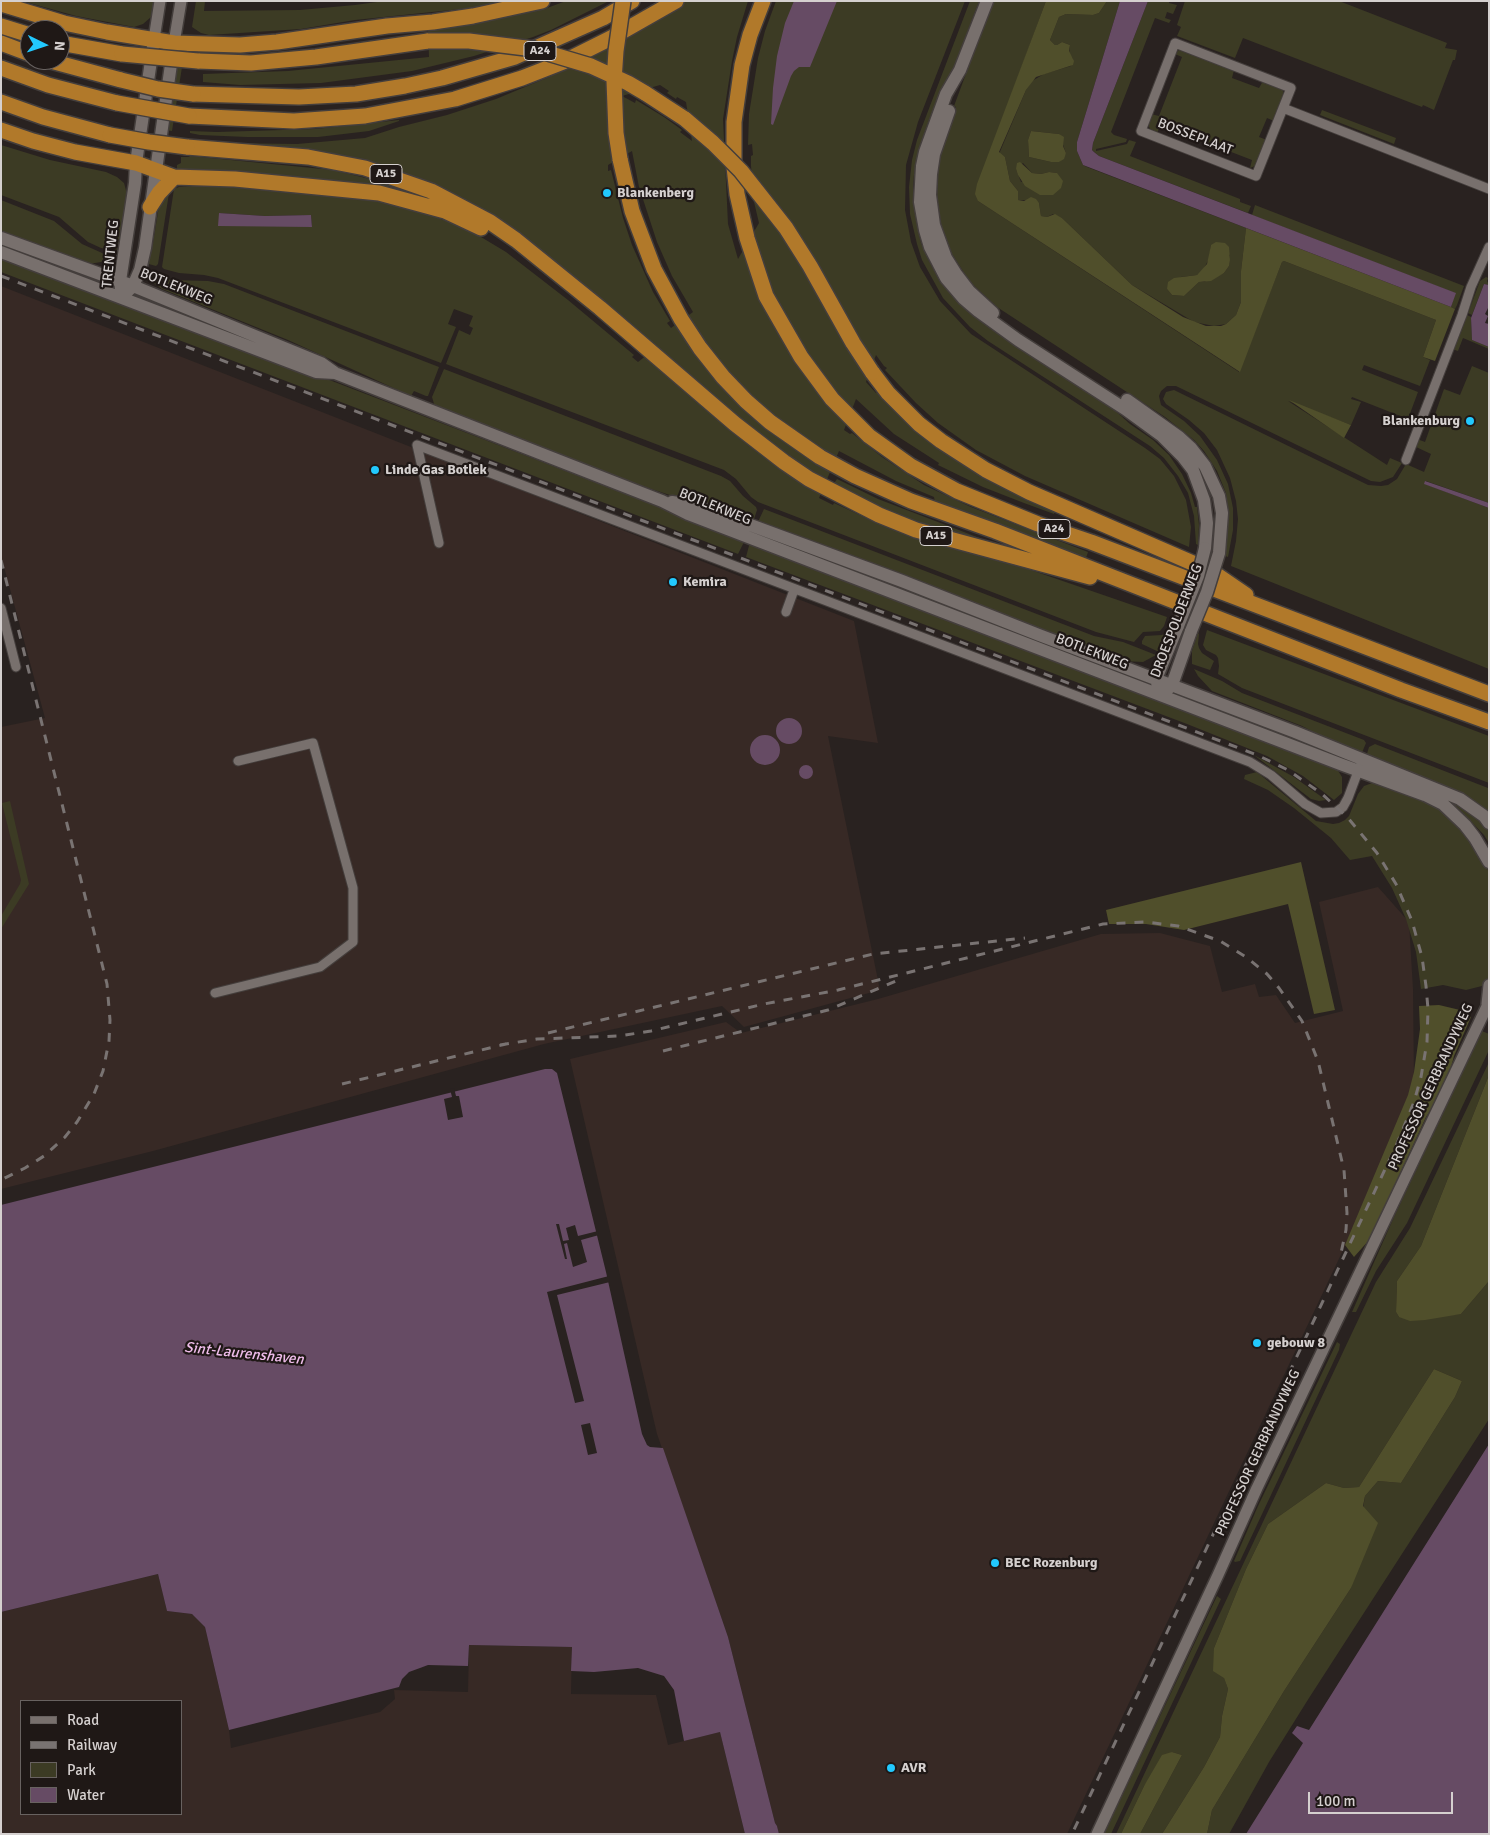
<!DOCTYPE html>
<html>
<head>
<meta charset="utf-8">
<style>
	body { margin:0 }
	#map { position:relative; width:1490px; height:1835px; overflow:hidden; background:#292220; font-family:Signika,sans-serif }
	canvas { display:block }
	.frame { position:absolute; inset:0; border:2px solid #d5d0cf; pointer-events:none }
	.legend { position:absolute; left:20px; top:1700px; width:162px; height:115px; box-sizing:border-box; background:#1f1816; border:1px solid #686260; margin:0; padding:6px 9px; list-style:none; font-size:15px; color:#d5d0cf }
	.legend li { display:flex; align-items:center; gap:10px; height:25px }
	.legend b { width:25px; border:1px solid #686260 }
	.north { position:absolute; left:20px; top:20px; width:50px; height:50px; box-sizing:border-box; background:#1f1816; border:1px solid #686260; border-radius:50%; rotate:94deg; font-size:14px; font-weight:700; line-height:20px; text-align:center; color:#d5d0cf }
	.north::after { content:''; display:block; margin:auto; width:18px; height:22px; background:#22c9fe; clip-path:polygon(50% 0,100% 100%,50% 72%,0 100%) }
	.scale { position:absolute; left:1308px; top:1792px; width:145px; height:22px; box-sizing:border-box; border:2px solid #d5d0cf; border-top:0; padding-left:6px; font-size:15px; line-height:18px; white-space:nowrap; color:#d5d0cf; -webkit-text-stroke:4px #1f1816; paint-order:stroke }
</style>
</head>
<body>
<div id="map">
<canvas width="1490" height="1835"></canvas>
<div class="frame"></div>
<ul class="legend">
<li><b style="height:6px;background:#78706d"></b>Road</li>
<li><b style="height:6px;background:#797372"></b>Railway</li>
<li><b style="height:14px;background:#3c3b24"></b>Park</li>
<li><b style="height:14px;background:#664b64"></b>Water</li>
</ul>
<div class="north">N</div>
<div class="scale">100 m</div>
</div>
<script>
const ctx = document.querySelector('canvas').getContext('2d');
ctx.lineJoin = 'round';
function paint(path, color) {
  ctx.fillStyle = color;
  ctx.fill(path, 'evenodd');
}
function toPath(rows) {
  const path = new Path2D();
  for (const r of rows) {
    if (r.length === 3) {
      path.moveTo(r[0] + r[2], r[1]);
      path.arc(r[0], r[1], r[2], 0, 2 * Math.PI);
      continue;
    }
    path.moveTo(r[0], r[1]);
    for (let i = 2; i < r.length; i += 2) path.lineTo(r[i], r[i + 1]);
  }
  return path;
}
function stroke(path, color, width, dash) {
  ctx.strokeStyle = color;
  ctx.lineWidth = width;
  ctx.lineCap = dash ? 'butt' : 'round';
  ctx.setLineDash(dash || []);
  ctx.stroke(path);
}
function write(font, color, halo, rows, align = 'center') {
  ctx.font = font + ' Signika,sans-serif';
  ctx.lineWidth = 4.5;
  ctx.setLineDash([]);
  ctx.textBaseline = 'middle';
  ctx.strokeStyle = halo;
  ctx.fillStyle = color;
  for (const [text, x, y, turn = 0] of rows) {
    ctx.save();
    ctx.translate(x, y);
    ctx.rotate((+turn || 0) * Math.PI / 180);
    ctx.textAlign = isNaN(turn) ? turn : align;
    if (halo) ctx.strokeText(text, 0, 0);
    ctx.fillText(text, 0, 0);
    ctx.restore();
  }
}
paint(toPath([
	[1,286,854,621,878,743,828,736,880,990,744,1027,722,1006,544,1044,153,1151,1,1189,1,727,45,718,1,556],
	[1378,887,1409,922,1413,989,1414,1082,1362,1210,1067,1834,779,1834,777,1826,775,1823,728,1637,657,1434,570,1059,726,1022,741,1033,878,999,1101,934,1160,933,1210,946,1222,992,1255,984,1259,997,1276,995,1295,1023,1343,1011,1319,902],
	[158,1574,167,1611,192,1614,205,1627,229,1730,231,1748,380,1712,395,1699,394,1690,468,1692,469,1645,572,1647,571,1694,656,1695,668,1745,720,1732,745,1834,1,1834,1,1612],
	[21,1701,181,1701,181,1814,21,1814]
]), '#372925');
paint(toPath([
	[22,1,156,1,151,17,143,24,134,27,76,16],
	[196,1,205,1,204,11,300,10,355,5,384,1,515,1,490,6,355,20,301,29,209,35,201,33,192,27],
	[566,1,609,1,551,30,533,37,474,56,412,71,321,83,240,85,203,82,203,74,288,71,429,57,428,28,469,24,511,16,547,8],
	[684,1,748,1,737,37,732,61,723,119,728,224,738,259,759,223,754,202,751,166,751,156,753,155,752,144,748,145,749,114,758,58,765,31,776,1,965,1,918,122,906,165,905,210,911,242,920,267,940,301,971,334,1145,448,1160,459,1174,476,1186,500,1191,527,1189,547,1025,476,976,450,938,423,916,403,885,370,887,368,884,366,876,355,866,382,876,393,879,392,1056,510,1054,514,1024,503,983,487,938,465,939,463,894,434,856,399,844,430,850,434,852,433,882,457,924,485,971,507,1088,552,1086,558,935,502,934,497,896,481,839,451,819,498,833,505,834,503,875,522,923,540,1028,569,1167,617,1164,626,1160,631,1143,632,1134,642,1096,632,758,502,751,497,736,479,724,470,446,364,459,330,470,335,473,328,469,326,473,316,454,309,448,324,456,327,441,363,218,278,204,275,179,273,164,269,162,267,174,189,179,187,208,185,365,199,391,204,422,212,452,223,476,234,506,252,568,300,634,355,632,357,638,362,657,347,653,342,650,344,425,184,223,143,297,144,365,138,399,127,447,115,496,99,549,77,649,23],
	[660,85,669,91,667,93,676,99,677,97,686,102,692,141,680,132,682,130,664,117,636,100,635,103,622,96],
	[632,151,639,187,657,242,672,276,693,312,671,328,667,323,670,321,653,292,632,245,623,218,611,170,608,171,608,165],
	[220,213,265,216,311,215,312,226,219,226],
	[970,1,979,1,957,60,940,100,937,99,925,131,914,175,913,187,915,215,921,243,927,257,940,282,967,311,1001,336,1110,406,1130,424,1153,440,1169,455,1182,474,1191,493,1195,507,1197,507,1199,525,1198,545,1196,544,1194,516,1188,493,1178,476,1164,458,1150,446,988,341,970,327,943,298,922,260,917,244,910,214,909,187,912,160,917,140],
	[993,1,1046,1,1011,96,978,201,1239,372,1282,262,1284,261,1436,320,1423,357,1430,360,1420,386,1364,365,1362,370,1418,392,1408,419,1352,397,1351,399,1361,402,1351,425,1288,401,1387,465,1390,458,1402,463,1393,477,1380,482,1371,481,1176,386,1167,386,1161,391,1159,396,1161,405,1184,421,1200,436,1217,460,1228,484,1233,508,1233,530,1228,557,1223,555,1226,521,1229,521,1226,493,1217,471,1204,451,1194,440,1165,417,997,307,970,282,952,254,941,224,937,197,938,169,942,148,956,107,954,106],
	[1107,1,1120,1,1077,142,1077,151,1083,165,1087,167,1246,228,1241,271,1241,302,1236,315,1226,324,1214,326,1194,322,1132,285,1062,218,1053,214,1047,217,1041,216,1039,203,1028,200,1018,200,1018,191,1010,181,1005,157,999,154,1026,90,1032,81,1044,74,1071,66,1073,59,1069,54,1070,45,1062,42,1057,45,1055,45,1050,40,1059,17,1066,14,1093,15,1099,13],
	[1031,131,1059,134,1066,153,1059,162,1051,162,1029,157,1028,140],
	[1023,163,1032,173,1041,174,1049,172,1057,173,1021,182,1016,169],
	[1211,245,1230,255,1229,266,1224,273,1204,282,1199,282,1184,296,1172,295,1167,289,1181,277,1197,275,1203,270,1209,259],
	[1148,1,1169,1,1169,3,1177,5,1173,14,1167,12,1165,18,1171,20,1169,23,1155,18,1111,132,1114,135,1127,139,1126,142,1096,149,1096,151,1127,144,1129,140,1136,142,1130,156,1240,199,1240,202,1251,206,1248,213,1099,156,1092,150,1093,143],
	[1185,1,1339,1,1447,43,1445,48,1457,50,1455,60,1453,60,1434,110,1423,105,1422,107,1243,38,1235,58,1177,36,1181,27,1177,25],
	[185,48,172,131,165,130,177,49],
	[1179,50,1234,70,1232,78,1259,88,1263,81,1281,89,1283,91,1284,97,1274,121,1267,118,1259,137,1267,140,1255,166,1250,168,1252,160,1161,125,1157,133,1150,129,1148,124,1151,114,1159,116,1182,57,1175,54],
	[1322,110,1396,138,1394,144,1320,115],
	[399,120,399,121,369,131,318,137,247,137,200,135,190,133,190,131,217,132,315,129],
	[1,145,50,160,106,172,117,177,124,183,127,194,120,240,116,251,101,248,88,242,59,217,1,195],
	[190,156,333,170,378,181,428,199,177,170,177,165,181,163,181,157,189,157],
	[169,193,158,264,156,266,145,263,146,257,153,243,159,206],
	[1,200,54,221,82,244,111,257,101,262,89,264,1,232],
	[1255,205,1464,286,1457,305,1455,309,1451,307,1455,293,1252,215],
	[1,255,23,262,745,540,738,554,1,272],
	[146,271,171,280,208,281,224,284,439,367,428,396,426,396,414,391,411,396,288,340,162,289,152,282],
	[1486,277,1488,278,1487,281,1489,285,1484,284,1472,315,1468,313,1480,281],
	[1467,315,1471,317,1472,340,1489,347,1489,349,1463,338,1458,351,1452,349,1460,328,1462,329],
	[1472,366,1489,373,1489,503,1426,481,1425,484,1489,508,1489,669,1231,566,1236,541,1238,519,1236,501,1230,478,1217,450,1204,433,1189,420,1166,404,1163,399,1166,392,1174,390,1368,485,1381,486,1388,485,1397,479,1406,464,1424,472,1431,454,1414,446,1417,439,1425,442,1444,389,1460,395],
	[444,369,721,476,730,481,743,496,756,507,757,510,753,522,642,486,435,407,432,397],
	[837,479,878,499,1003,547,911,523,833,485],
	[764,509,1094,636,1123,642,1156,655,1143,662,1122,661,757,524],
	[750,542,1337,769,1342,777,1342,793,1334,800,1303,776,1267,756,1187,724,746,557],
	[1170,624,1171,624,1165,640,1159,652,1142,644,1142,641,1145,636,1162,635,1166,632],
	[1207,630,1489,736,1489,783,1242,688,1218,674,1219,666,1218,658,1216,655,1206,650,1203,645],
	[1198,633,1199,634,1198,644,1199,648,1202,653,1214,661,1210,670,1192,664,1192,651],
	[1194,669,1222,681,1242,693,1364,740,1366,743,1361,755,1346,749,1302,726,1212,691,1198,676],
	[1375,744,1488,788,1489,817,1366,757,1369,747],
	[1254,755,1294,777,1326,800,1319,801,1311,799],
	[1257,772,1316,821,1333,824,1339,823,1345,820,1349,816,1358,794,1364,786,1375,782,1430,801,1466,831,1486,865,1489,873,1489,977,1482,986,1466,990,1443,985,1421,989,1416,952,1406,919,1392,888,1372,856,1350,860,1331,838,1294,808,1268,790,1244,779,1245,775],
	[1436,797,1461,802,1489,828,1489,843,1484,835,1463,813,1454,805],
	[10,801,29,884,1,929,1,916,20,884,21,880,2,803],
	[1482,1031,1489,1034,1489,1050,1407,1223,1376,1271,1356,1312,1352,1312,1394,1217],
	[1489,1062,1489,1075,1421,1246,1397,1281,1396,1312,1399,1317,1461,1314,1489,1281,1489,1419,1309,1698,1269,1762,1229,1834,1207,1834,1212,1810,1284,1691,1351,1588,1365,1496,1378,1481,1401,1483,1455,1397,1462,1381,1434,1369,1359,1487,1344,1488,1326,1483,1268,1524,1246,1569,1214,1648,1228,1689,1222,1716,1220,1737,1204,1767,1162,1834,1140,1834,1182,1755,1172,1752,1144,1786,1121,1834,1116,1834,1376,1282,1410,1228],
	[1337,1342,1340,1344,1339,1350,1240,1561,1235,1562,1234,1561,1258,1506],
	[1217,1596,1221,1599,1111,1834,1104,1834]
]), '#3c3b24');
paint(toPath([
	[1046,1,1107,1,1099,13,1093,15,1066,14,1059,17,1050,40,1055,45,1057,45,1062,42,1070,45,1069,51,1074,61,1073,65,1036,77,1026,90,999,152,1005,157,1010,181,1018,191,1018,200,1024,201,1031,197,1036,199,1039,203,1041,216,1047,217,1055,214,1062,218,1132,285,1183,317,1206,326,1221,326,1226,324,1236,315,1241,302,1241,271,1246,228,1451,307,1455,309,1435,361,1423,357,1436,320,1284,261,1282,262,1240,372,978,201,975,194,977,184],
	[1031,131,1059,134,1064,137,1063,146,1066,153,1064,159,1059,162,1051,162,1029,157,1028,140],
	[1020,162,1032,173,1041,174,1049,172,1057,173,1063,181,1061,188,1053,195,1040,195,1025,186,1018,175,1016,169,1017,163],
	[1216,242,1225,243,1229,247,1230,260,1229,266,1224,273,1211,281,1199,282,1184,296,1172,295,1167,289,1168,282,1174,278,1197,275,1207,264,1211,245],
	[1289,400,1351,425,1344,438],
	[1301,862,1335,1010,1314,1014,1288,904,1184,930,1146,924,1109,924,1106,910],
	[1439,1005,1460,1010,1471,1017,1454,1056,1450,1071,1435,1103,1426,1117,1370,1239,1354,1257,1345,1245,1408,1095,1414,1072,1420,1029,1419,1006],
	[1489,1075,1489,1281,1461,1314,1425,1320,1410,1321,1399,1317,1396,1312,1397,1281,1421,1246],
	[1434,1369,1462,1381,1455,1397,1401,1483,1378,1481,1365,1496,1363,1506,1378,1523,1351,1588,1284,1691,1212,1810,1207,1834,1162,1834,1204,1767,1220,1737,1222,1716,1228,1689,1224,1678,1213,1671,1214,1648,1246,1569,1268,1524,1326,1483,1344,1488,1359,1487],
	[1172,1752,1182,1755,1140,1834,1121,1834,1144,1786,1162,1755]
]), '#504f2b');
paint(toPath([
	[794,1,837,1,810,67,799,67,794,71,791,76,773,125,771,124,773,88,777,56,785,23],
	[1120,1,1148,1,1093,143,1092,150,1094,152,1099,156,1456,293,1451,307,1083,165,1077,151,1077,142],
	[219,213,265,216,311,215,312,227,218,226],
	[1484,284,1489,285,1489,306,1485,314,1488,316,1485,323,1489,324,1489,347,1472,340,1471,318],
	[1425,481,1489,503,1489,508,1424,484],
	[789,731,13],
	[765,750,15],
	[806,772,7],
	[545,1069,552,1069,557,1073,606,1272,642,1434,647,1445,650,1447,663,1448,728,1637,775,1823,777,1826,779,1834,745,1834,720,1732,684,1741,674,1690,664,1676,638,1668,594,1672,571,1671,572,1647,469,1645,468,1666,428,1665,420,1668,409,1672,402,1679,399,1687,229,1730,205,1627,192,1614,167,1611,158,1574,1,1612,1,1205],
	[1489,1444,1489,1834,1246,1834,1303,1743,1292,1733,1297,1726,1309,1730]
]), '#664b64');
paint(toPath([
	[454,1088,456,1096,459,1096,463,1117,448,1120,444,1099,452,1097,450,1089],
	[556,1224,559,1224,563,1241,569,1240,566,1228,575,1225,578,1236,598,1231,599,1235,581,1240,587,1262,573,1267,567,1243,564,1244,567,1259,565,1259],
	[609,1276,610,1282,557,1295,584,1401,575,1403,547,1292],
	[590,1423,597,1453,588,1455,581,1425]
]), '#292220');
const minor = toPath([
	[1175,43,1291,88,1256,176,1141,131,1175,43],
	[1283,108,1489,189],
	[417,445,1250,762,1271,775,1305,804,1321,813,1336,812,1343,807,1348,798,1360,766],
	[417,445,439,543],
	[1406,460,1462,315,1471,287,1489,247],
	[1,608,16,667],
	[786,612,794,590],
	[215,993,320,967,353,942,353,888,313,743,238,761]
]);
const tertiary = toPath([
	[154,39,160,1],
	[174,43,181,1],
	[1487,1004,1489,985],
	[1097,1834,1218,1575,1257,1488,1489,1002]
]);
const secondary = toPath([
	[987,1,960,70,946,94,925,152,922,166,920,202,925,230,930,247,946,278,964,299,978,311,1018,340,1125,409,1162,436,1183,457,1193,470,1204,500,1207,523,1205,548],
	[949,111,934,154,931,174,930,195,934,225,946,258,956,274,969,291,993,313],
	[1,238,133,286,321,363,335,373,662,501,688,514,1340,764,1425,795,1443,804,1465,825,1475,838,1489,862],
	[1,252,316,372,335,373],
	[121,289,120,281,135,183,136,163,153,47],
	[127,292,133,286,140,270,145,248,174,43],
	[1127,400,1179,437,1191,448,1205,466,1219,496,1222,513,1219,553],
	[672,502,692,505,753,526,902,581,1039,635,1295,732,1460,799,1484,816,1489,823],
	[1158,686,1156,679,1178,626],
	[1167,690,1172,685,1191,631]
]);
const motorway = toPath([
	[763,1,750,35,742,65,734,122,734,167,737,194,747,238,766,296,801,357,832,399,869,436,911,466,957,491,1038,524,1091,542,1489,694],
	[1,4,64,23,107,32,174,43,240,45,277,42,387,26,433,22,473,16,542,1],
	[1,26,30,35],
	[1,43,30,54],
	[60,43,122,54],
	[47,60,121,80],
	[198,61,251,63,316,57,428,41],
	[1,68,48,85,117,103],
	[645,93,685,119],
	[193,94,299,97,356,94,405,86,442,78,515,57,603,18,632,1],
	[1,102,43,117,110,135],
	[189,116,294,121,365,116,455,99,522,78,563,62,611,38,676,1],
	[1,130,33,141,75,152,136,163,174,177,235,179,379,193,445,211,481,228],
	[187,147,308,157,365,168,431,191,490,222,516,240,600,308,735,424,784,462,809,479,879,515,916,530,1090,577],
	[620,159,632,211,654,269,681,319,700,348,723,377,746,401,770,422,820,457,855,476,911,501,995,531,1401,690,1489,722],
	[150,207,159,193,174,177],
	[872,372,888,393,919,424,941,441,986,470,1029,492,1211,571,1246,595]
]);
stroke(minor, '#443e3c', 11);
stroke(tertiary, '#443e3c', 14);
stroke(secondary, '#443e3c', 15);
stroke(motorway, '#443e3c', 18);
stroke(minor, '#78706d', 9);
stroke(tertiary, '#78706d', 11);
stroke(secondary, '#78706d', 12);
stroke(motorway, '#b1792a', 15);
stroke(toPath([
	[1,276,1257,755,1288,770,1322,794,1348,818,1377,853,1396,884,1412,921,1422,957,1426,986,1428,1009,1427,1042,1421,1077,1414,1102,1396,1146,1072,1834],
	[1,560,107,984,110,1020,109,1041,103,1071,94,1094,77,1122,65,1137,44,1156,25,1168,1,1180],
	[548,1033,873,954,1025,938],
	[500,1045,537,1039,619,1036,651,1031,764,1004,838,990,1103,924,1146,922,1178,926,1220,941,1246,957,1267,974,1279,988,1302,1021,1318,1061,1344,1170,1347,1213,1346,1230,1341,1253],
	[663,1051,828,1010,896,981],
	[342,1084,506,1044]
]), '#797372', 3, [9, 9]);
const secondaryBridge = toPath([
	[1178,626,1198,576,1205,548],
	[1191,631,1207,592,1219,553]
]);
const motorwayBridge = toPath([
	[428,41,469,41,534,49,591,66,628,83,645,93],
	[122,54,198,61],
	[121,80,158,89,193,94],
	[117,103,189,116],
	[685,119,713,143,741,171,786,228,810,266,853,343,872,372],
	[110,135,149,142,187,147],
	[620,159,616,133,614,81,616,51,623,1]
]);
stroke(secondaryBridge, '#443e3c', 15, []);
stroke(motorwayBridge, '#443e3c', 18, []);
stroke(secondaryBridge, '#78706d', 12);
stroke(motorwayBridge, '#b1792a', 15);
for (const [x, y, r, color] of [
	[607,193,5,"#22c9fe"],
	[1470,421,5,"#22c9fe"],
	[375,470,5,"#22c9fe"],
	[673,582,5,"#22c9fe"],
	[1257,1343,5,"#22c9fe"],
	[995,1563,5,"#22c9fe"],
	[891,1768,5,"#22c9fe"]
]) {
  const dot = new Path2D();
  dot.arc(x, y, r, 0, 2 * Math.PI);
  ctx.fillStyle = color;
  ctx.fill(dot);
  stroke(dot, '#1f1816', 2);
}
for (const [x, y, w] of [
	[540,51,32],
	[386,174,32],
	[1054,529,32],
	[936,536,32]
]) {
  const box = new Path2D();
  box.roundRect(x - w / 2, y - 9.5, w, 19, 4);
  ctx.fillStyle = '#1f1816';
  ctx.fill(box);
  stroke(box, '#d5d0cf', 1);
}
write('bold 12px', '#d5d0cf', null, [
	["A24",540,51],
	["A15",386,174],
	["A24",1054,529],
	["A15",936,536]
]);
write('14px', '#d5d0cf', '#1f1816', [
	["BOSSEPLAAT",1195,137,21],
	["TRENTWEG",111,254,-84],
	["BOTLEKWEG",176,287,22],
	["BOTLEKWEG",715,507,22],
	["DROESPOLDERWEG",1177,621,-69],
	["BOTLEKWEG",1092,652,21],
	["PROFESSOR GERBRANDYWEG",1431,1087,-65],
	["PROFESSOR GERBRANDYWEG",1258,1453,-65]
]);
write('bold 14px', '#d5d0cf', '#1f1816', [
	["Blankenberg",617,193],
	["Blankenburg",1460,421,"right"],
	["Linde Gas Botlek",385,470],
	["Kemira",683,582],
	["gebouw 8",1267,1343],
	["BEC Rozenburg",1005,1563],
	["AVR",901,1768]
], 'left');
write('italic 15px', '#efbcea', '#1f1816', [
	["Sint-Laurenshaven",244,1354,6]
]);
</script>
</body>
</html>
